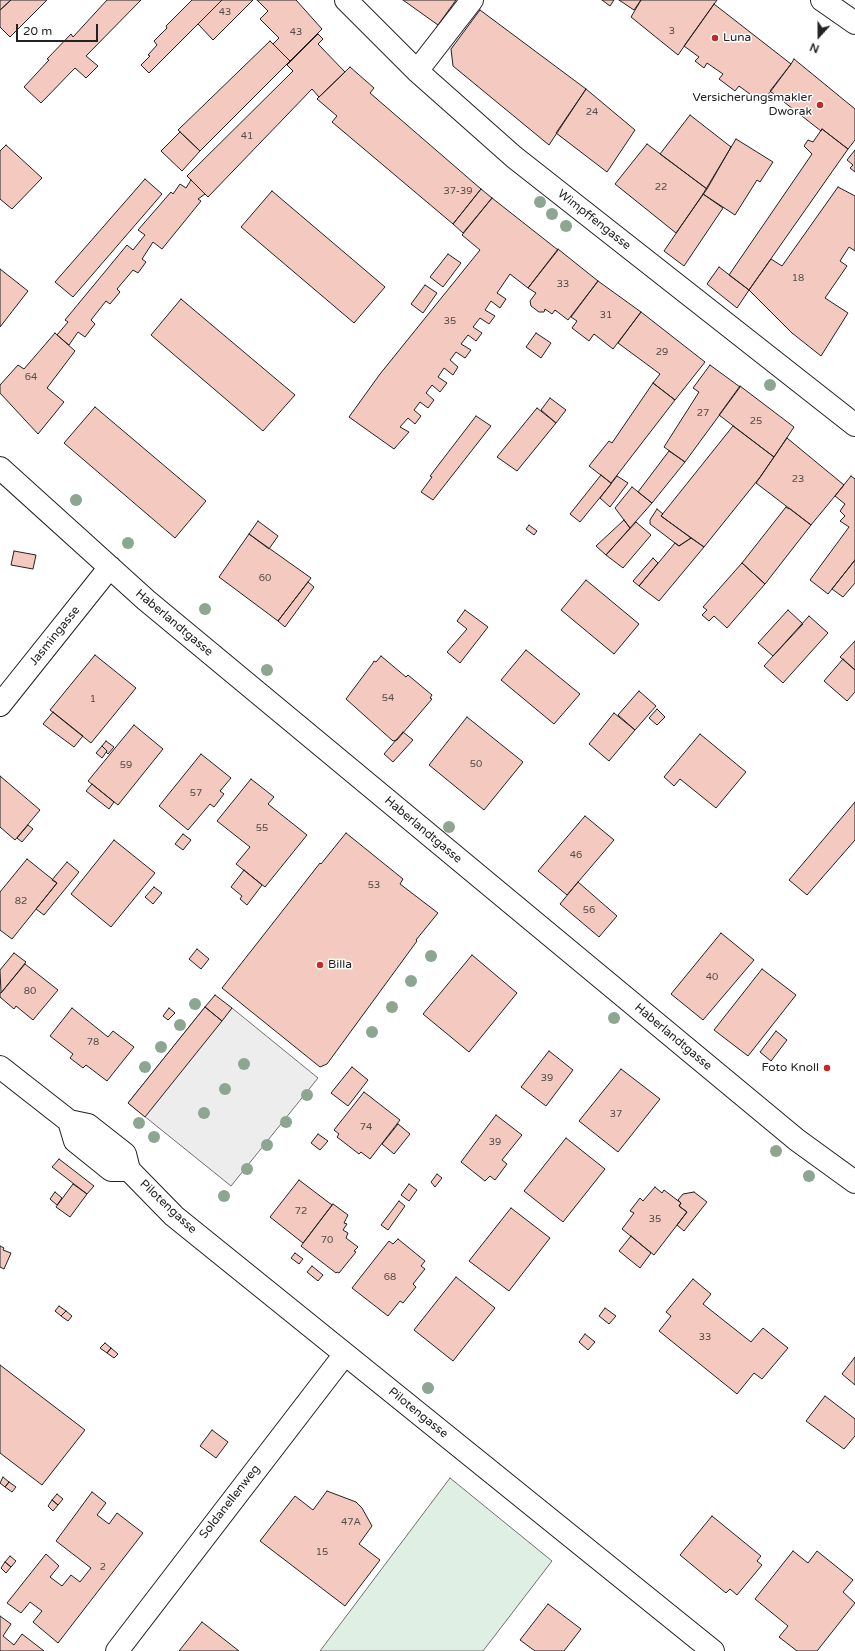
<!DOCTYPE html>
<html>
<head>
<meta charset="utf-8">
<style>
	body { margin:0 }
	#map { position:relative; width:855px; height:1651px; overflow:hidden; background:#fff; font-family:"Varela Round",sans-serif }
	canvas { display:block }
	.north { position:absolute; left:799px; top:16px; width:40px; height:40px; -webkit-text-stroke:3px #fff; paint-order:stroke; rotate:201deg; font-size:11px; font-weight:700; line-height:16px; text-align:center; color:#222 }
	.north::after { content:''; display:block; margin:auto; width:14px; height:18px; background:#222; clip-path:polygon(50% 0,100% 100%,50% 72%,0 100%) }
	.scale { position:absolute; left:16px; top:24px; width:82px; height:18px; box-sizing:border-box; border:2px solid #222; border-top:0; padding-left:5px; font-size:12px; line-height:14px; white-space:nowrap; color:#222; -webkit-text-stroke:3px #fff; paint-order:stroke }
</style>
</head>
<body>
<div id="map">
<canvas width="855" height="1651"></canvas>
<div class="north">N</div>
<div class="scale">20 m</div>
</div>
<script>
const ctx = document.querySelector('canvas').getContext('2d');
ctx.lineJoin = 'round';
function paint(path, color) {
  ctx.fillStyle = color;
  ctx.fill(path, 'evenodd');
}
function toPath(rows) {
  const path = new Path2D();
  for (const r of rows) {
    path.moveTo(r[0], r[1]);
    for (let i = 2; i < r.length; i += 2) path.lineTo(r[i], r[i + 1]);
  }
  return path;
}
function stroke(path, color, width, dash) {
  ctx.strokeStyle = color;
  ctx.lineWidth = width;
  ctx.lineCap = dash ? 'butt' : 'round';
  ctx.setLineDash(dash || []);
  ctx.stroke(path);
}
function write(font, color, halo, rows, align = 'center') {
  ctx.font = font + ' "Varela Round",sans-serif';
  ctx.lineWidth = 3;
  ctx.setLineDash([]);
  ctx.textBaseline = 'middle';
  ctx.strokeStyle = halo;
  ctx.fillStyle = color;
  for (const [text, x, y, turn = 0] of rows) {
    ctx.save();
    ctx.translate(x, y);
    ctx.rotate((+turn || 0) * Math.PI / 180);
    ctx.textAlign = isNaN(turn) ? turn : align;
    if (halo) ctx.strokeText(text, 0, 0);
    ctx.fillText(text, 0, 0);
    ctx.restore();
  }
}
const green = toPath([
	[450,1478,552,1561,483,1651,320,1651,450,1478]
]);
paint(green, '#e0efe3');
stroke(green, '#6f6f6f', 1);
const parking = toPath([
	[205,1007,222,1020,232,1008,318,1078,231,1186,128,1103,205,1007]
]);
paint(parking, '#ededed');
stroke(parking, '#6f6f6f', 1);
const building = toPath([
	[0,0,11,0,0,10,0,0],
	[11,0,47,0,10,37,0,27,0,10,11,0],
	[107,0,141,0,86,56,98,66,86,78,75,68,41,103,24,87,49,60,47,59,71,34,73,37,107,0],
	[192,0,222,0,149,73,141,65,150,56,148,55,157,45,154,41,167,28,166,26,192,0],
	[222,0,253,0,213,40,198,24,222,0],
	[257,0,296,0,322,29,290,61,273,44,279,38,260,19,268,11,257,0],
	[403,0,456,0,438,25,403,0],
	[602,0,614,0,610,6,602,0],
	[619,0,641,0,634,10,619,0],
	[641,0,717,0,678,55,631,17,641,0],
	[714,4,791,64,762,103,739,86,735,91,719,79,723,74,707,63,704,68,695,61,699,57,684,46,714,4],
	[480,10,586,89,549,145,453,66,451,49,480,10],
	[318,34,323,39,318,44,345,72,319,97,312,89,208,197,187,176,293,71,287,65,318,34],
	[270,41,290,61,200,151,178,130,270,41],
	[794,59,855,109,855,140,848,149,822,129,821,131,770,91,791,64,794,59],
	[350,67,374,88,370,93,481,189,453,224,332,122,337,116,317,99,350,67],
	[586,89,635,130,607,172,556,133,586,89],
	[690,115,731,147,707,189,660,154,690,115],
	[822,129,848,149,749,290,729,275,812,154,804,146,808,140,813,142,822,129],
	[180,132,200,151,182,171,161,151,180,132],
	[736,139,773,162,760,182,757,180,735,215,703,194,736,139],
	[647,144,707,189,676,233,615,184,647,144],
	[6,145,42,178,12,209,0,199,0,151,6,145],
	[855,150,855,172,850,168,853,165,847,160,855,150],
	[145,179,162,194,73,297,55,282,145,179],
	[191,180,205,194,198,199,201,201,162,249,153,242,142,259,146,262,138,273,133,270,117,289,120,292,110,304,106,301,91,320,95,324,85,337,78,332,69,345,57,335,68,322,65,320,127,245,133,250,145,235,138,230,171,192,173,194,180,184,186,188,191,180],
	[838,187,855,196,855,251,849,247,840,261,847,266,825,298,848,313,821,356,792,333,749,290,771,259,782,266,838,187],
	[481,189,492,198,463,233,453,224,481,189],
	[272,191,385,287,354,323,241,227,272,191],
	[703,194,723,208,684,266,664,251,703,194],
	[492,198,558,250,528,288,510,274,497,293,506,299,500,308,491,301,485,310,495,316,489,324,480,318,473,327,482,333,476,341,468,335,461,344,471,350,465,358,456,352,450,360,458,367,453,375,444,368,438,377,447,383,440,392,432,385,426,393,434,400,428,408,420,402,414,410,421,416,415,424,408,418,400,427,409,432,394,449,349,417,380,374,480,250,462,235,492,198],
	[558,249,598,281,568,320,555,310,552,314,545,309,544,312,539,312,531,306,530,301,536,293,528,288,558,249],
	[448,254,461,263,443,287,430,277,448,254],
	[719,267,749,290,737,308,707,284,719,267],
	[0,269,28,291,0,327,0,269],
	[598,281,641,312,613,349,594,334,589,341,572,328,577,321,571,317,598,281],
	[425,285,437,293,423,313,411,304,425,285],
	[181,299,295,395,263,431,151,335,181,299],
	[641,312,705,362,675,400,653,383,660,374,618,343,641,312],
	[55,333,75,351,47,388,64,402,38,434,0,393,0,385,18,365,24,369,55,333],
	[536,333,551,343,541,358,526,347,536,333],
	[710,365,740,387,685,462,664,447,699,392,693,388,710,365],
	[653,383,675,400,611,483,589,466,609,441,612,443,653,383],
	[740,386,794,427,774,457,719,415,740,386],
	[550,398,566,410,556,423,541,410,550,398],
	[95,407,206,501,175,538,64,443,95,407],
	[537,408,556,423,517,471,497,457,537,408],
	[476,416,491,426,433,500,421,492,432,477,430,476,476,416],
	[733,426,774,457,761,476,704,547,661,516,733,426],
	[787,438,844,485,811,525,756,483,787,438],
	[669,451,685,462,652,503,638,492,669,451],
	[601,475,611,483,611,484,580,522,570,514,601,475],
	[617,476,628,483,610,507,600,498,617,476],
	[851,476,855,479,855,560,828,594,810,580,849,527,840,521,845,516,840,511,845,504,835,496,851,476],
	[632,487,652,503,630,528,615,508,632,487],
	[786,507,789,509,789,508,811,525,765,584,742,563,786,507],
	[657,509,663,514,661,516,691,538,679,546,650,524,650,520,657,509],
	[624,520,630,528,606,555,596,546,624,520],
	[258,521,278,536,269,549,249,534,258,521],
	[636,522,651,535,623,568,606,555,636,522],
	[529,525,537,531,534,535,526,529,529,525],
	[249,534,311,578,278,621,219,577,249,534],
	[691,538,704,547,659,601,639,586,675,543,679,546,691,538],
	[14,551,36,555,33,569,11,565,14,551],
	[653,558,658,563,639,586,633,581,653,558],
	[855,560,855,583,843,597,832,589,855,560],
	[742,563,765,584,727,628,714,616,709,621,702,615,707,610,703,607,742,563],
	[586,580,639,624,614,654,561,610,586,580],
	[308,582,314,587,285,627,278,621,308,582],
	[465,610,488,627,460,663,447,652,467,629,457,621,465,610],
	[788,610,803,624,773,656,758,643,788,610],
	[809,616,828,633,783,683,764,666,809,616],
	[855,641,855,670,840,657,855,641],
	[526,650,580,694,554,724,501,680,526,650],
	[95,655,136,688,91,743,50,710,95,655],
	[381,656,406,677,408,675,432,695,430,698,432,699,397,740,393,741,346,699,373,663,374,661,376,662,381,656],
	[843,659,855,670,855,692,847,701,824,681,843,659],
	[639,691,656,706,635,730,618,715,639,691],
	[657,709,665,717,657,725,649,718,657,709],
	[53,712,83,736,74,747,43,724,53,712],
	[614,713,635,730,609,761,589,744,614,713],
	[467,717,523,762,484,810,429,765,467,717],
	[134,725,163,749,118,805,88,781,134,725],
	[403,732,413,740,393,762,384,754,403,732],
	[700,734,746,772,716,808,680,779,674,786,664,777,700,734],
	[106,741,114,747,108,754,106,752,107,751,102,746,106,741],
	[102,746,107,751,102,758,96,753,102,746],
	[201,754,231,778,220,791,224,794,214,807,210,804,188,830,159,806,201,754],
	[0,776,40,810,15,840,0,827,0,776],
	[251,779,274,797,268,804,307,835,265,887,236,864,250,847,217,821,251,779],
	[92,784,114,802,109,809,86,791,92,784],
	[855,802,855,840,807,895,789,880,855,802],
	[585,816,614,840,567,895,538,871,585,816],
	[28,825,33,829,22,842,17,838,28,825],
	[346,833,403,879,400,884,438,913,416,940,417,941,327,1064,320,1067,222,988,320,863,321,864,346,833],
	[183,834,191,840,183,850,175,844,183,834],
	[114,840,155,873,111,927,71,894,114,840],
	[27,859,57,883,12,939,0,930,0,892,27,859],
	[67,862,79,872,44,915,36,909,57,883,52,880,67,862],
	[244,870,262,885,247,905,240,899,242,896,231,887,244,870],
	[578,882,617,916,599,937,560,904,578,882],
	[154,887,162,893,153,904,145,897,154,887],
	[721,933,754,960,703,1020,671,994,721,933],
	[197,949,209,959,201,969,189,959,197,949],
	[14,953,26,962,1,993,0,970,14,953],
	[472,955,517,993,469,1052,423,1014,472,955],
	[25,964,58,990,33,1020,16,1006,14,1009,0,997,0,993,1,993,25,964],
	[762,969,796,995,748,1056,714,1030,762,969],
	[215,995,232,1008,222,1021,205,1007,215,995],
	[205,1007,222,1021,145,1117,128,1103,205,1007],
	[72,1008,108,1037,113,1031,134,1047,107,1081,86,1065,83,1068,70,1058,73,1054,50,1036,72,1008],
	[169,1008,175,1013,168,1020,163,1016,169,1008],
	[776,1031,787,1040,771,1061,760,1052,776,1031],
	[549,1051,573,1070,546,1106,521,1087,549,1051],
	[352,1067,368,1080,348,1106,331,1093,352,1067],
	[621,1069,660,1099,618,1152,579,1121,621,1069],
	[364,1092,400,1120,370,1159,361,1152,359,1154,337,1137,339,1134,334,1130,364,1092],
	[496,1115,522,1135,502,1160,507,1164,495,1180,490,1176,485,1181,461,1162,496,1115],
	[398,1124,410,1134,394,1154,382,1144,398,1124],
	[318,1134,328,1141,320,1150,311,1143,318,1134],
	[566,1138,605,1169,563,1222,524,1191,566,1138],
	[59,1159,94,1186,87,1194,52,1167,59,1159],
	[437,1174,442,1178,435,1187,431,1182,437,1174],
	[299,1180,332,1205,303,1243,270,1217,299,1180],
	[73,1184,87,1194,70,1217,56,1207,73,1184],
	[409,1184,417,1190,409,1201,401,1195,409,1184],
	[655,1187,662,1193,664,1190,681,1203,679,1206,687,1212,654,1255,622,1229,634,1213,630,1211,640,1198,643,1201,655,1187],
	[55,1192,62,1198,57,1205,50,1199,55,1192],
	[694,1192,707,1202,684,1231,677,1225,687,1212,679,1206,681,1203,678,1200,683,1194,694,1192],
	[399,1201,405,1206,388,1230,381,1225,399,1201],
	[333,1204,348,1215,344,1223,347,1224,343,1230,348,1233,346,1238,358,1247,354,1251,356,1252,339,1273,337,1272,336,1273,301,1246,333,1204],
	[511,1208,550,1238,509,1291,469,1261,511,1208],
	[631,1236,651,1253,640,1268,619,1251,631,1236],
	[398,1239,425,1261,421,1266,425,1269,413,1284,416,1287,403,1303,400,1301,388,1316,352,1288,389,1241,393,1244,398,1239],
	[0,1246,4,1248,3,1250,11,1253,4,1269,0,1267,0,1246],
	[295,1253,303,1259,299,1264,291,1258,295,1253],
	[312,1266,323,1275,318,1281,307,1272,312,1266],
	[456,1277,495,1308,453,1361,414,1330,456,1277],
	[693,1279,711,1294,703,1304,751,1342,763,1328,788,1348,762,1379,754,1373,737,1394,659,1331,671,1316,666,1312,693,1279],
	[59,1306,66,1311,61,1316,55,1311,59,1306],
	[605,1308,616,1316,609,1324,599,1316,605,1308],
	[66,1311,72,1316,68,1321,61,1316,66,1311],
	[585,1334,595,1342,588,1350,579,1342,585,1334],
	[105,1343,111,1348,107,1353,100,1348,105,1343],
	[111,1348,118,1354,114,1358,107,1353,111,1348],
	[855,1357,855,1385,842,1374,855,1357],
	[0,1365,85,1430,42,1485,0,1453,0,1365],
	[825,1396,855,1419,855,1436,844,1449,806,1421,825,1396],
	[212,1430,228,1442,216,1458,200,1446,212,1430],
	[3,1477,9,1482,5,1487,0,1483,3,1477],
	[9,1482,16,1487,12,1492,5,1487,9,1482],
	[327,1491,356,1502,362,1508,372,1526,359,1544,380,1560,345,1606,260,1541,295,1496,313,1510,327,1491],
	[92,1492,106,1503,97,1515,109,1524,117,1513,143,1533,58,1643,33,1622,42,1611,30,1602,21,1613,7,1603,46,1554,59,1566,50,1577,62,1586,71,1575,80,1582,91,1568,56,1541,92,1492],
	[57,1494,63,1499,58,1505,52,1500,57,1494],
	[52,1500,58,1505,53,1511,48,1506,52,1500],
	[712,1516,761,1556,757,1561,762,1565,737,1595,730,1589,726,1593,680,1555,712,1516],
	[793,1551,808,1563,817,1551,853,1580,843,1592,855,1603,817,1651,797,1651,779,1637,788,1626,755,1599,793,1551],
	[10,1556,16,1561,11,1567,5,1562,10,1556],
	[5,1562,11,1567,6,1573,1,1568,5,1562],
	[548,1604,581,1629,564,1651,535,1651,520,1640,548,1604],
	[0,1616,11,1624,3,1636,14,1645,22,1634,44,1651,0,1651,0,1616],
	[202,1622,239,1651,179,1651,202,1622]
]);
paint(building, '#f3c9c0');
stroke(building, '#222', 1);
const minor = toPath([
	[346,0,417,71,514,157,855,425],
	[417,71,472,0],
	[0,468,146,600,797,1140,855,1182],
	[0,705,110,567],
	[0,1067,69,1121,88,1125,125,1154,129,1170,174,1216,713,1651],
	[69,1121,75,1141,111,1170,129,1170],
	[117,1651,345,1354]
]);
const major = toPath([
	[822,0,855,23]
]);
stroke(minor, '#222', 24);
stroke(major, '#222', 24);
stroke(minor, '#fff', 22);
stroke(major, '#fff', 22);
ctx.fillStyle = '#8da692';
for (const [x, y] of [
	[540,202],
	[552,214],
	[566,226],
	[770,385],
	[76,500],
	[128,543],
	[205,609],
	[267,670],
	[449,827],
	[431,956],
	[411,981],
	[195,1004],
	[392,1007],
	[614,1018],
	[180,1025],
	[372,1032],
	[161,1047],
	[244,1064],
	[145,1067],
	[225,1089],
	[307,1095],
	[204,1113],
	[286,1122],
	[139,1123],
	[154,1137],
	[267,1145],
	[776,1151],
	[247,1169],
	[809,1176],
	[224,1196],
	[428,1388]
]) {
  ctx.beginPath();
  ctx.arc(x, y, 6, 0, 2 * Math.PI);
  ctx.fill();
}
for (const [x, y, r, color] of [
	[715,38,4,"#c62828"],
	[820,105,4,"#c62828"],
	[320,965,4,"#c62828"],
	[827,1068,4,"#c62828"]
]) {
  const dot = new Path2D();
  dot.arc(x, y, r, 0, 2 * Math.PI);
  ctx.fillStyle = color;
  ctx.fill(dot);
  stroke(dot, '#fff', 1.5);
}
write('10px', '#564c4a', null, [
	["43",225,12],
	["3",672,31],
	["43",296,32],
	["24",592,112],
	["41",247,136],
	["22",661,187],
	["37-39",458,191],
	["18",798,278],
	["33",563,284],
	["31",606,315],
	["35",450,321],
	["29",662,352],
	["64",31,377],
	["27",703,413],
	["25",756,421],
	["23",798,479],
	["60",265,578],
	["54",388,698],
	["1",93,699],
	["50",476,764],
	["59",126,765],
	["57",196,793],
	["55",262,828],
	["46",576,855],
	["53",374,885],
	["82",21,901],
	["56",589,910],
	["40",712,977],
	["80",30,991],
	["78",93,1042],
	["39",547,1078],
	["37",616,1114],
	["74",366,1127],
	["39",495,1142],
	["72",301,1211],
	["35",655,1219],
	["70",327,1240],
	["68",390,1277],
	["33",705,1337],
	["47A",351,1522],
	["15",322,1552],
	["2",103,1567]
]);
write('12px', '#222', '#fff', [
	["Luna",723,38],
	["Versicherungsmakler",812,98,"right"],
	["Dworak",812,112,"right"],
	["Billa",328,965],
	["Foto Knoll",819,1068,"right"]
], 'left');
write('12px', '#222', '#fff', [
	["Wimpffengasse",594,220,38],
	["Haberlandtgasse",174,623,40],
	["Jasmingasse",55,636,-51],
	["Haberlandtgasse",423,830,40],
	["Haberlandtgasse",673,1037,40],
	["Pilotengasse",168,1207,43],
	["Pilotengasse",418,1413,39],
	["Soldanellenweg",230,1502,-52]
]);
</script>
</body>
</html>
